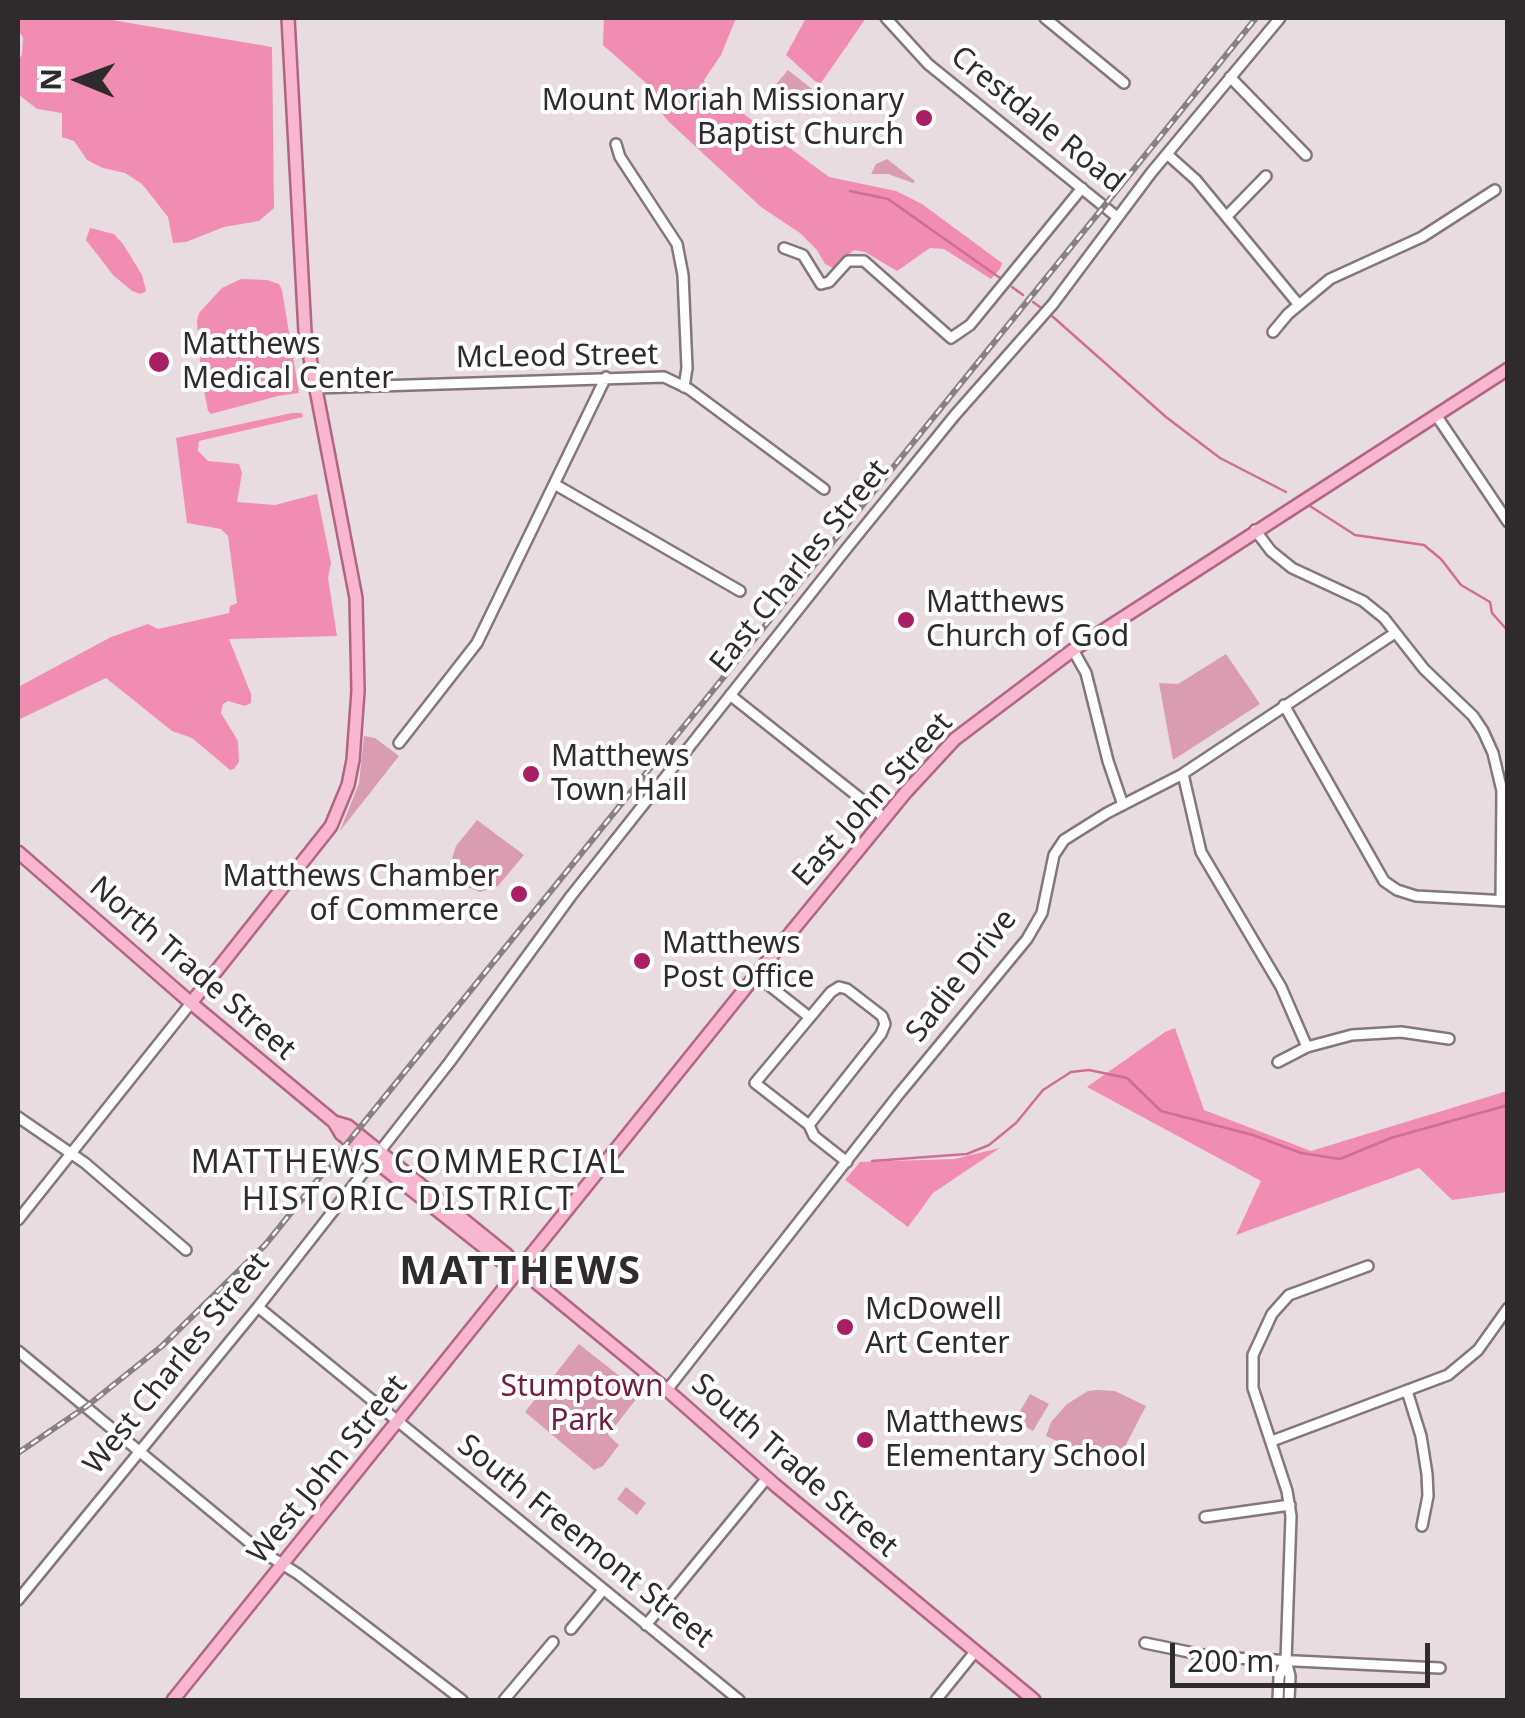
<!DOCTYPE html>
<html>
<head>
<meta charset="utf-8">
<style>
	body { margin:0 }
	#map { position:relative; width:1525px; height:1718px; overflow:hidden; background:#e9dce0; font-family:"Noto Sans",sans-serif }
	canvas { display:block }
	.frame { position:absolute; inset:0; border:20px solid #2f2a2c; pointer-events:none }
	.north { position:absolute; left:30px; top:30px; width:100px; height:100px; -webkit-text-stroke:8px #fff; paint-order:stroke; rotate:271deg; font-size:28px; font-weight:700; line-height:40px; text-align:center; color:#2f2a2c }
	.north::after { content:''; display:block; margin:auto; width:35px; height:45px; background:#2f2a2c; clip-path:polygon(50% 0,100% 100%,50% 72%,0 100%) }
	.scale { position:absolute; left:1170px; top:1643px; width:260px; height:45px; box-sizing:border-box; border:5px solid #2f2a2c; border-top:0; padding-left:12px; font-size:30px; line-height:35px; white-space:nowrap; color:#2f2a2c; -webkit-text-stroke:8px #fff; paint-order:stroke }
</style>
</head>
<body>
<div id="map">
<canvas width="1525" height="1718"></canvas>
<div class="frame"></div>
<div class="north">N</div>
<div class="scale">200 m</div>
</div>
<script>
const ctx = document.querySelector('canvas').getContext('2d');
ctx.lineJoin = 'round';
function paint(path, color) {
  ctx.fillStyle = color;
  ctx.fill(path, 'evenodd');
}
function toPath(rows) {
  const path = new Path2D();
  for (const r of rows) {
    path.moveTo(r[0], r[1]);
    for (let i = 2; i < r.length; i += 2) path.lineTo(r[i], r[i + 1]);
  }
  return path;
}
function stroke(path, color, width, dash) {
  ctx.strokeStyle = color;
  ctx.lineWidth = width;
  ctx.lineCap = dash ? 'butt' : 'round';
  ctx.setLineDash(dash || []);
  ctx.stroke(path);
}
function write(font, color, halo, rows, align = 'center') {
  ctx.font = font + ' "Noto Sans",sans-serif';
  ctx.lineWidth = 8;
  ctx.setLineDash([]);
  ctx.textBaseline = 'middle';
  ctx.strokeStyle = halo;
  ctx.fillStyle = color;
  for (const [text, x, y, turn = 0] of rows) {
    ctx.save();
    ctx.translate(x, y);
    ctx.rotate((+turn || 0) * Math.PI / 180);
    ctx.textAlign = isNaN(turn) ? turn : align;
    if (halo) ctx.strokeText(text, 0, 0);
    ctx.fillText(text, 0, 0);
    ctx.restore();
  }
}
paint(toPath([
	[788,70,822,97,807,115,773,88],
	[887,159,915,181,913,183,888,174,871,174,876,164],
	[1226,654,1260,704,1173,760,1159,683,1178,684],
	[364,736,375,738,399,756,340,831,359,783],
	[477,820,524,855,498,886,480,892,460,884,451,862,456,846],
	[579,1344,641,1393,608,1435,619,1445,603,1466,594,1470,525,1412],
	[1097,1390,1115,1391,1146,1406,1116,1464,1112,1465,1046,1436,1051,1422,1067,1404,1088,1391],
	[1030,1394,1049,1404,1033,1431,1015,1420],
	[626,1487,646,1503,637,1515,617,1499]
]), '#d99cb1');
paint(toPath([
	[18,18,100,18,272,47,274,208,259,221,224,227,186,242,173,243,168,217,142,184,125,173,103,168,87,160,74,141,62,137,62,113,37,109,18,94,18,62,22,54,23,38,18,29],
	[604,18,688,20,736,18,721,55,704,80,706,92,733,106,829,177,896,191,922,204,1002,263,1000,269,991,279,944,249,930,248,897,271,865,252,854,250,833,268,825,264,817,250,800,233,761,207,668,121,655,105,656,92,603,45],
	[806,18,866,18,821,83,816,82,786,55],
	[90,228,114,234,123,244,142,275,146,291,141,294,132,291,113,275,86,240],
	[241,279,267,280,279,284,282,290,299,393,278,396,211,414,208,411,201,374,197,321,199,313,222,288],
	[292,413,302,413,303,417,199,441,198,451,208,461,239,464,242,473,237,502,275,505,317,494,331,563,328,578,337,636,229,639,251,694,251,703,245,706,228,701,223,704,221,713,238,741,239,762,234,769,230,770,192,738,172,731,106,678,18,720,18,687,111,637,148,624,158,629,229,613,230,606,237,603,228,536,221,529,187,523,176,438],
	[1175,1028,1204,1110,1311,1151,1507,1091,1507,1192,1452,1200,1419,1168,1236,1235,1261,1181,1087,1087,1165,1032],
	[1000,1148,933,1193,908,1227,845,1180,860,1162,954,1159]
]), '#f18db3');
stroke(toPath([
	[850,191,888,199,1000,278],
	[1012,287,1023,295],
	[1033,302,1040,307],
	[1052,316,1166,417,1220,458,1286,492],
	[1310,506,1355,535,1424,545,1441,559,1461,585,1490,602,1492,613,1508,631],
	[872,1161,967,1154,989,1145,1016,1123,1043,1090,1071,1072,1089,1070,1127,1078,1161,1111,1253,1135,1301,1153,1340,1159,1391,1138,1508,1105]
]), '#cf6e94', 2.5);
const minor = toPath([
	[886,18,928,64,1117,217],
	[1045,18,1124,83],
	[1230,77,1306,155],
	[616,144,620,157,677,244,683,275,687,368,684,387],
	[1167,154,1196,180,1299,305],
	[1227,216,1266,176],
	[784,248,803,255,821,284,829,282,848,261,864,261,951,338,970,325,1082,188],
	[1273,332,1288,314,1330,279,1422,237,1495,190],
	[315,388,664,377,689,389,824,489],
	[1436,415,1508,522],
	[556,485,740,591],
	[1255,530,1271,551,1292,568,1363,601,1384,618,1424,669,1473,716,1483,731,1493,753,1502,791,1501,901],
	[1073,650,1086,673,1108,761,1123,805],
	[730,695,885,818],
	[1284,705,1384,881,1397,890,1416,896,1508,901],
	[399,743,477,643,606,377],
	[1183,774,1201,852,1281,987,1307,1047],
	[756,975,808,1016],
	[1278,1062,1307,1047,1352,1035,1401,1032,1449,1039],
	[18,1117,85,1163,186,1250],
	[809,1125,881,1034,885,1024,882,1016,847,989,839,987,831,992,755,1083,809,1125,814,1136,847,1162],
	[18,1220,191,1003],
	[258,1307,739,1700],
	[18,1351,255,1547,298,1574,462,1700],
	[667,1390,899,1094,1027,939,1042,913,1054,855,1064,840,1107,813,1181,775,1395,633],
	[1407,1391,1421,1436,1427,1474,1428,1496,1422,1526],
	[1272,1441,1448,1375,1478,1350,1508,1308],
	[1205,1517,1290,1505],
	[18,1600,258,1307,449,1063,571,896,847,548,955,415,1053,304,1151,173,1280,18],
	[646,1625,767,1478],
	[571,1629,603,1590],
	[1145,1643,1213,1657,1440,1668],
	[1286,1661,1290,1676,1289,1700],
	[504,1700,553,1642],
	[936,1700,974,1653],
	[1278,1700,1279,1677,1286,1661,1291,1516,1287,1491,1253,1388,1253,1355,1272,1314,1289,1295,1368,1266]
]);
const major = toPath([
	[18,852,191,1003,334,1122,341,1134,500,1260,512,1266],
	[191,1003,331,826,348,785,353,760,358,691,356,598,305,332,288,18],
	[334,1122,348,1126,506,1254,521,1270,667,1390,775,1485,1034,1700],
	[173,1700,756,975,906,792,955,739,1073,650,1508,369]
]);
stroke(minor, '#83777b', 14);
stroke(major, '#b06682', 16);
stroke(minor, '#fff', 9);
stroke(major, '#f9b6d0', 11);
const rail = toPath([
	[18,1453,87,1406,162,1346,265,1245,1256,18]
]);
stroke(rail, '#898083', 6);
stroke(rail, '#fff', 2.5, [8]);
for (const [x, y, r, color] of [
	[924,118,10,"#a91f64"],
	[159,362,12,"#a91f64"],
	[906,620,10,"#a91f64"],
	[531,774,10,"#a91f64"],
	[519,894,10,"#a91f64"],
	[642,961,10,"#a91f64"],
	[845,1327,10,"#a91f64"],
	[865,1440,10,"#a91f64"]
]) {
  const dot = new Path2D();
  dot.arc(x, y, r, 0, 2 * Math.PI);
  ctx.fillStyle = color;
  ctx.fill(dot);
  stroke(dot, '#fff', 4);
}
write('30px', '#2f2a2c', '#fff', [
	["Mount Moriah Missionary",904,101,"right"],
	["Baptist Church",904,135,"right"],
	["Matthews",182,345],
	["Medical Center",182,379],
	["Matthews",926,603],
	["Church of God",926,637],
	["Matthews",551,757],
	["Town Hall",551,791],
	["Matthews Chamber",499,877,"right"],
	["of Commerce",499,911,"right"],
	["Matthews",662,944],
	["Post Office",662,978],
	["McDowell",865,1310],
	["Art Center",865,1344],
	["Matthews",885,1423],
	["Elementary School",885,1457]
], 'left');
write('30px', '#2f2a2c', '#fff', [
	["Crestdale Road",1037,120,39],
	["McLeod Street",557,357,-1],
	["East Charles Street",800,567,-51],
	["East John Street",873,800,-48],
	["North Trade Street",192,969,41],
	["Sadie Drive",962,976,-52],
	["West Charles Street",177,1364,-51],
	["South Trade Street",794,1466,41],
	["West John Street",328,1470,-51],
	["South Freemont Street",585,1542,39]
]);
write('30px', '#721b44', '#fff', [
	["Stumptown",582,1387],
	["Park",582,1421]
]);
ctx.letterSpacing = '2.5px';
write('32px', '#2f2a2c', '#fff', [
	["MATTHEWS COMMERCIAL",409,1164],
	["HISTORIC DISTRICT",409,1201]
]);
ctx.letterSpacing = '0px';
ctx.letterSpacing = '2.5px';
write('bold 40px', '#2f2a2c', '#fff', [
	["MATTHEWS",521,1273]
]);
ctx.letterSpacing = '0px';
</script>
</body>
</html>
